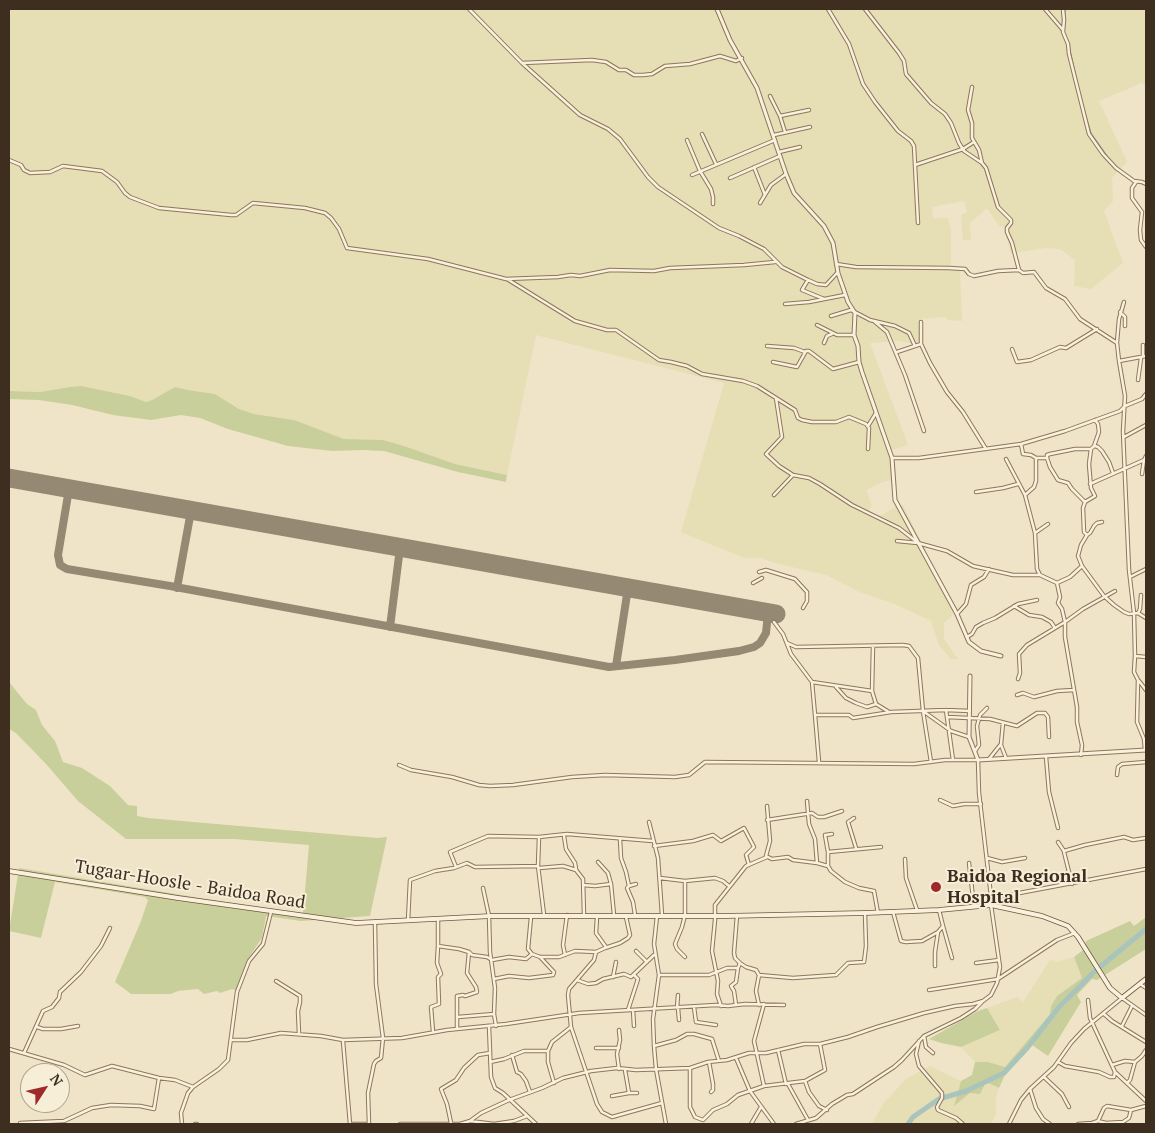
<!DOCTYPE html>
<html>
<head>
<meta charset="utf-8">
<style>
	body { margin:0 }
	#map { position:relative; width:1155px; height:1133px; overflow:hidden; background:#f0e4c8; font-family:"PT Serif",serif }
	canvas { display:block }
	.frame { position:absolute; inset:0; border:10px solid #3d2e20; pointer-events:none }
	.north { position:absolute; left:20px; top:1063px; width:50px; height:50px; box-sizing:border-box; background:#f7eed8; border:1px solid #ada18e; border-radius:50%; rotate:55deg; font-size:14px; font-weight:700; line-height:20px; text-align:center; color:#3d2e20 }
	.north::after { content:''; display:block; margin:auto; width:18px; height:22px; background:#9e2a2b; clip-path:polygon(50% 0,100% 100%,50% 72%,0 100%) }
</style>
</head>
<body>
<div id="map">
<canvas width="1155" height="1133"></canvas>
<div class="frame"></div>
<div class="north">N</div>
</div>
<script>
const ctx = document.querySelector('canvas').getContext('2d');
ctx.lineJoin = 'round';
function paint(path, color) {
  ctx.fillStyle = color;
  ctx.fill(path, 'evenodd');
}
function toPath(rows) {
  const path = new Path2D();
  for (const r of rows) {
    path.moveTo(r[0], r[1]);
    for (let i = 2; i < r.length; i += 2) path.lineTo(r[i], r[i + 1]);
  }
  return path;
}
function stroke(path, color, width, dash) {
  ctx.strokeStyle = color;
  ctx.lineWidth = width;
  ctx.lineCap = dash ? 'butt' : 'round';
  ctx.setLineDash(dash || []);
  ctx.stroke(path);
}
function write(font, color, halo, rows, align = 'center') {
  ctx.font = font + ' "PT Serif",serif';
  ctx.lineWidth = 4;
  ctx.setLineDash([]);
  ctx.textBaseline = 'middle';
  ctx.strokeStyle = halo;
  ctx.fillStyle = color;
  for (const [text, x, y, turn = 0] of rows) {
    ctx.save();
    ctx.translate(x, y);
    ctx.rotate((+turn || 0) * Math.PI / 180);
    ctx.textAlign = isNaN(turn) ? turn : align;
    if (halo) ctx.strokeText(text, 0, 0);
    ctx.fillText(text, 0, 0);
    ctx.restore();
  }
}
paint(toPath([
	[9,9,1146,9,1146,87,1142,83,1099,101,1127,162,1112,178,1113,201,1104,211,1123,263,1091,289,1074,286,1075,260,1060,249,1047,248,1011,253,1003,226,1000,227,987,208,970,223,971,240,963,240,961,215,967,212,964,201,932,207,933,218,948,218,951,230,951,267,960,269,962,321,948,320,945,317,920,319,921,345,898,341,870,343,908,445,891,450,896,480,885,481,866,490,872,505,868,512,878,517,897,506,903,505,950,600,953,615,944,623,944,639,958,659,951,659,939,645,931,621,897,605,857,591,826,575,775,563,761,558,744,558,681,532,724,383,536,335,507,475,455,464,404,446,383,440,344,439,294,420,254,414,239,409,215,394,188,390,175,387,152,400,146,402,130,396,81,386,70,387,40,392,9,391],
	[1074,957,1082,978,1057,996,1051,1006,1050,1014,1005,1067,988,1062,975,1062,961,1047,1000,1030,987,1008,1017,997,1023,1002,1050,960,1057,962],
	[930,1066,961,1081,954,1105,986,1082,999,1088,996,1097,996,1113,991,1124,872,1124,883,1104,906,1079]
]), '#e6deb5');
paint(toPath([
	[81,386,130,396,146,402,152,400,175,387,188,390,215,394,239,409,254,414,294,420,344,439,383,440,404,446,455,464,507,475,506,482,458,472,384,451,362,450,332,451,288,446,228,429,200,418,181,415,151,420,113,415,72,405,39,400,9,399,9,391,40,392,70,387],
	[9,682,27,704,36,710,42,725,55,741,63,762,82,768,110,786,128,805,137,806,137,816,148,818,377,838,387,837,370,916,301,921,266,916,262,938,247,960,243,980,237,991,232,989,220,993,217,991,204,994,198,989,178,991,171,994,131,994,115,982,141,921,148,900,145,897,55,882,41,938,9,931,19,868,206,899,303,914,309,845,234,839,126,839,78,801,46,764,16,733,9,729],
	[1146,917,1146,949,1097,980,1092,979,1077,995,1081,1002,1048,1056,1032,1045,1007,1071,999,1088,986,1082,980,1094,970,1093,954,1106,961,1081,972,1075,975,1062,988,1062,1005,1067,1050,1014,1051,1006,1057,996,1082,978,1074,957,1083,950,1086,941,1130,921,1134,926],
	[987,1008,1000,1030,961,1047,941,1043,929,1039,978,1011]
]), '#c9cf9b');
stroke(toPath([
	[1064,33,1065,9],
	[1068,41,1079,90],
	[1083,106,1091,133,1110,160],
	[1136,182,1146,185]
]), '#6f938a', 1);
stroke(toPath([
	[908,1124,913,1117,939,1099,966,1091,1004,1073,1028,1047,1059,1007,1095,971,1146,929]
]), '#a9c4bc', 5);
stroke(toPath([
	[69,489,58,555,60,565,67,569,170,586,609,667,675,660,739,651,754,647,760,643,766,633,768,613],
	[177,588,191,511],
	[390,627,400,548],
	[616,666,628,588]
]), '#968974', 8);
stroke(toPath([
	[9,478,776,614]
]), '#968974', 19);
const minor = toPath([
	[469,9,522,63,580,115,608,129,620,139,648,177,658,187,719,228,739,236,764,249,782,267,808,280,817,284,826,285,837,273],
	[828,9,849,44,863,84,875,102,898,131,911,141,914,146,918,223],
	[865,9,899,53,904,61,906,74,931,103,945,114,951,123,959,143,964,151,982,163,986,168,998,207,1011,220,1011,223,1007,228,1007,232,1012,243,1019,270],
	[1045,9,1063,30],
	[1063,9,1064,20,1063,32,1068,44,1069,54,1089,134,1103,154,1116,168,1134,181,1142,182,1146,184],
	[522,63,592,60,606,62,619,70,626,70,634,75,643,75,652,74,665,66,690,64,720,56,736,61,742,58],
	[972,87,968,110,972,123,972,138,979,150,982,163],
	[770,96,780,116,785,132],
	[780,116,809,110],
	[702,134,716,164],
	[774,135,810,127],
	[687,140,700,171,711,189,713,197,713,204],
	[779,152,800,147],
	[9,160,21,165,24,170,30,173,50,172,63,166,102,171,117,182,125,193,130,197,159,208,231,215,236,215,253,203,305,208,325,213,331,218,339,229,347,248,428,259,506,279,558,277,571,275,580,276,610,270,654,271,670,268,744,265,775,262],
	[915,165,963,149,974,142],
	[754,167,765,195],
	[692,175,775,140],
	[730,178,780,156],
	[1136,182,1132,188,1132,198,1142,212,1140,230,1141,240,1146,247],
	[760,203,771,185,786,174],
	[836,264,856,267,949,268,965,269,969,274,974,276,998,271,1019,270,1023,273,1034,272,1046,288,1065,299,1080,319,1117,343,1119,361],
	[507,279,575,321,607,330,616,330,659,360,671,362,687,366,702,374,743,381,757,386,795,410,798,418,802,420,812,422,836,422,849,417,866,424,869,428,868,449],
	[808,280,802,290,824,299],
	[785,304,809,302,845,295],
	[1120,312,1125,317,1125,326],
	[831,316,851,310,870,320,895,326,909,333,915,346],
	[875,322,887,332,905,375,924,431],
	[921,322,921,344,930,363,947,392,963,412,986,449],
	[817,325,837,335,854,335],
	[1117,342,1119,319,1124,302],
	[824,343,827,336,832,334],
	[767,346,794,348,805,352],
	[1012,349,1017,362,1031,360,1060,347,1066,348,1097,329],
	[897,352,921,344],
	[1143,356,1143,345],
	[773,362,797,367,806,351,809,351,833,369,859,362],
	[1138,380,1141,358],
	[776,398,782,437,766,454,779,466,793,475,809,478,820,484,852,505,899,528,917,542],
	[868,426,876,413],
	[1124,437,1146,425],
	[1021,444,1065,431,1120,411,1125,406,1142,399,1146,394],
	[1095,446,1098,447,1102,451,1109,462,1113,473],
	[892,458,919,458,1021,444,1023,454,1031,455,1036,458,1047,458,1050,467,1058,480,1068,483,1072,489,1085,502],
	[1047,458,1047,455,1050,454,1075,449,1091,449],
	[1006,459,1025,495,1035,533,1037,569,1040,575],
	[1142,474,1144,460],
	[1090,484,1144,460,1146,456],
	[976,492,1003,488,1018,484],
	[774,495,793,475],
	[1025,495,1034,487,1036,481,1036,458],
	[1035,533,1048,524],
	[1087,535,1084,532,1083,508,1085,502,1095,496,1091,488,1089,464,1091,449,1094,446,1099,432,1098,424,1095,420],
	[897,541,918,543,947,551,973,566,1013,575,1040,575,1057,583,1070,577,1082,566,1104,596,1114,605,1124,612,1129,614,1138,613,1146,618],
	[1082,566,1078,556,1081,545,1087,535,1090,533,1094,526,1097,523,1102,522],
	[759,572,766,570,795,579,807,592,807,601,803,608],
	[1130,577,1146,569],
	[753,583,762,578],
	[1057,583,1060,597,1058,603,1062,609,1065,622,1065,637,1077,707,1077,722,1082,745,1081,755],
	[1014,606,1029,615,1042,617,1051,622,1055,628],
	[1138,613,1140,609,1141,595],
	[957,614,966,604,971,585,984,577,989,569],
	[774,622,783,634,791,654,812,682,815,715,849,715,853,718,891,712,946,710,970,711],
	[967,637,972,634,976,627,983,623,995,618,1018,604,1037,600],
	[787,643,796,647,903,645,909,646,918,658,923,711,931,762],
	[873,646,872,691,876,704,889,712],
	[1135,656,1146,657],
	[1018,679,1020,673,1019,654,1027,645,1065,622,1083,609,1115,591],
	[1139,681,1146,690],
	[812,682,872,691],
	[836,687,846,698,856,703,867,707,876,704],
	[1017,695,1023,693,1034,697,1057,691,1074,690],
	[946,710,953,760],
	[923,711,951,731,969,737],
	[815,715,819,762],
	[947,717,990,719,1017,726,1037,713,1045,713,1048,717,1049,737],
	[1001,745,1006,758],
	[1145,750,1144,739,1137,722,1138,680,1134,672,1135,656,1134,613,1129,570,1123,431,1125,396,1119,361,1146,356],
	[975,751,979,745,977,726,980,715,987,708],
	[1046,757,1049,792,1058,828],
	[989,759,1001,744,1003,723],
	[399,765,411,770,452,777,479,785,490,786,513,785,572,777,605,775,675,777,689,775,705,762,914,764,945,760,978,760,979,793,991,896,993,898,1146,869],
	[1117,775,1118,767,1122,764,1146,762],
	[940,800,953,806,964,804,981,804],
	[807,801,809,824,815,839,817,863,828,866,831,871,845,882,859,888,874,891,878,913],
	[767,806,770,841,766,856,772,859,788,857,793,860,817,863],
	[854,818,848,822,856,848],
	[767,820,812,813,818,817,824,817,842,811],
	[649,822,658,858,662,915],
	[564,836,566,849,575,863,576,869],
	[539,837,538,866,544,915],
	[620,839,621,858,626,872,629,886,627,888,633,902,635,915],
	[1058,842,1064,851,1085,845,1124,837,1133,840,1146,838],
	[654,846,693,841,713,835,721,841,744,828,754,847,746,855,749,865],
	[828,852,881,847],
	[1064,852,1072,884],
	[987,858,1002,862,1025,858],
	[905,859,906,878,917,910],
	[598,862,608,873,611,884,614,915],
	[969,863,974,906],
	[828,866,828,852,825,835,832,834],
	[456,867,450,852,488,836,539,837,567,834,653,841],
	[539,868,563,866,576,870,583,879,584,915],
	[660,878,685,881,715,878,723,881,729,886],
	[583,885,595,886,611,884],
	[629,886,636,884],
	[483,888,489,916,490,952,495,988,494,1014,496,1026],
	[893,912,901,941,906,942,922,941,938,932,943,926,939,910],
	[737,915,734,953,735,958,740,963,746,967,756,970,759,975,793,978,836,975,848,963,864,962,866,946,865,913],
	[657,916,654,944,659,975,653,1019,654,1046,656,1069,666,1124],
	[531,917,528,949,532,954,540,957,559,957,575,951,596,952,605,948,620,943,628,938,630,935,626,917],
	[597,917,596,933,606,947],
	[438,919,438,946,459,949,469,952,472,955,487,957,492,960,509,957,526,959,532,954],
	[408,921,410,880,435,871,454,868,467,863,475,867,538,866],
	[943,926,952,958],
	[636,951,647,962],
	[596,952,594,960,569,989,568,995,571,1027,597,1104,602,1112,612,1117,662,1103],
	[565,955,563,945,567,915],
	[685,957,677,949,675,944,682,927,685,915,685,881],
	[976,963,999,960],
	[935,966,935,952,938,932],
	[659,975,709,975,727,968,738,968,740,963],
	[759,975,756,991,759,1005],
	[613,977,616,962],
	[494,979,509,976,529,978,553,975,554,972,540,957],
	[577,980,588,984,596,983,603,979,624,974,631,977,654,955],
	[276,981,300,996,300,1002,298,1011,299,1034],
	[1140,984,1146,988],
	[929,990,998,979,1057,940,1075,933],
	[1088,1000,1090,1018,1115,1072,1146,1101],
	[736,1005,734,991,731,986,736,982,738,968],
	[721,1006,717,994,718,981,712,951,715,920,715,905,746,866,767,857],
	[694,1007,696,1022,716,1025],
	[677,1008,678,995],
	[678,1008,679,1020],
	[628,1010,638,979,634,975],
	[633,1010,634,1026],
	[1104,1014,1112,1021,1146,1042],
	[458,1017,494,1014],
	[489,1026,491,1077,495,1088,503,1093,536,1124],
	[1122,1026,1132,1006],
	[37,1027,43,1029,61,1029,78,1026],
	[457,1029,457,996,463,995,465,996,477,992,476,987,467,973,469,952],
	[619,1030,620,1040,617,1054,619,1069],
	[433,1032,431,1007,439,1004,438,977,441,974,437,963,438,946],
	[231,1040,247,1040,281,1033,321,1036,343,1040,402,1038,447,1030,506,1024,579,1013,716,1005,728,1006,745,1004,784,1005],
	[343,1041,350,1124],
	[919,1041,916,1054,919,1066,942,1093,942,1098,937,1107,938,1110,956,1118,963,1124],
	[654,1046,676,1040,687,1034,694,1034,712,1039,719,1061],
	[596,1048,619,1048],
	[9,1049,64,1065,85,1075,112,1066,159,1078,175,1080,193,1087],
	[778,1050,786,1084],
	[24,1053,43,1011,52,1007,59,998,60,992,81,972,101,946,110,928],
	[933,1053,926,1047,924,1036,961,1018,975,1009,982,1002],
	[512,1055,517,1072,521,1074,526,1081,530,1092],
	[736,1058,750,1091,774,1124],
	[490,1062,504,1059,524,1051,548,1051],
	[709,1062,713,1084,713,1090,711,1092],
	[1058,1062,1065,1066,1099,1072,1110,1077,1114,1077,1115,1072],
	[1112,1065,1125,1061,1135,1062,1142,1056,1146,1050],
	[690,1068,690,1107,695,1117,703,1120,713,1110,727,1104,738,1095,764,1086,805,1081,825,1070,820,1044],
	[1044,1077,1062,1094,1069,1107],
	[805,1081,809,1092,819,1106,827,1110],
	[554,1083,548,1062,548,1051,552,1042,571,1027],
	[1127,1083,1130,1080,1135,1062],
	[788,1084,808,1120],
	[764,1086,754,1041,764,1004],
	[1030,1089,1036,1108,1043,1119,1050,1124],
	[629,1093,637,1093],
	[612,1096,629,1093,625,1070],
	[470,1121,494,1124,514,1121,527,1116],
	[1098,1121,1106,1123,1123,1122,1129,1118,1131,1110],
	[20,1123,64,1121,92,1108,111,1105,140,1106,154,1109,159,1078],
	[451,1123,447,1104,441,1089,456,1080,464,1068,478,1055,490,1053],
	[182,1124,181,1113,188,1093,193,1087,219,1069,228,1060,237,992,249,961,263,944,271,912],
	[195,1124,197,1124],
	[350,1124,369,1124],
	[369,1124,368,1093,374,1064,376,1061,381,1058,383,1038,376,984,375,923],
	[400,1124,460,1124,470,1121,481,1113,509,1100,542,1088,563,1078,591,1071,617,1068,636,1070,690,1068,708,1062,727,1060,749,1053,766,1053,804,1044,820,1044,848,1037,877,1027,924,1013,955,1006,973,1004,983,1001,991,995,997,983,1000,967,991,905],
	[751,1124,761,1107],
	[796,1124,816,1118,832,1104,847,1095,853,1094,894,1067,902,1060,924,1036],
	[1009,1124,1021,1100,1030,1089,1054,1067,1071,1043,1084,1029,1122,998,1146,1015],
	[1078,1124,1092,1123,1098,1121,1104,1108,1107,1106,1131,1110,1146,1106]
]);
const tertiary = toPath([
	[717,9,730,40,757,88,786,174,794,193,824,226,833,243,838,273,848,302,855,313,854,335,858,346,859,362,862,372,892,458,895,500,957,614,969,642,981,651,1001,656],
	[970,676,969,737,978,760,1146,750]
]);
const secondary = toPath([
	[9,871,178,898,356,923,491,916,725,916,865,913,939,910,991,905,1042,916,1068,926,1078,937,1110,988,1122,998,1146,979]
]);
stroke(minor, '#8d765c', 4.5);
stroke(tertiary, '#8d765c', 5);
stroke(secondary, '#6f573f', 5.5);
stroke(minor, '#faf1dc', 2.5);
stroke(tertiary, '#faf1dc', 3);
stroke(secondary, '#faf1dc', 4);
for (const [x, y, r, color] of [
	[936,887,6,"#9e2a2b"]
]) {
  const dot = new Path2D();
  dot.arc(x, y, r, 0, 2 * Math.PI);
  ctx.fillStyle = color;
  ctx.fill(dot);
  stroke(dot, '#f7eed8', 2);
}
write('bold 18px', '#3d2e20', '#f7eed8', [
	["Baidoa Regional",947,877],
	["Hospital",947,898]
], 'left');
write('18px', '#3d2e20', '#f7eed8', [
	["Tugaar-Hoosle - Baidoa Road",190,885,9]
]);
</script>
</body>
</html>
